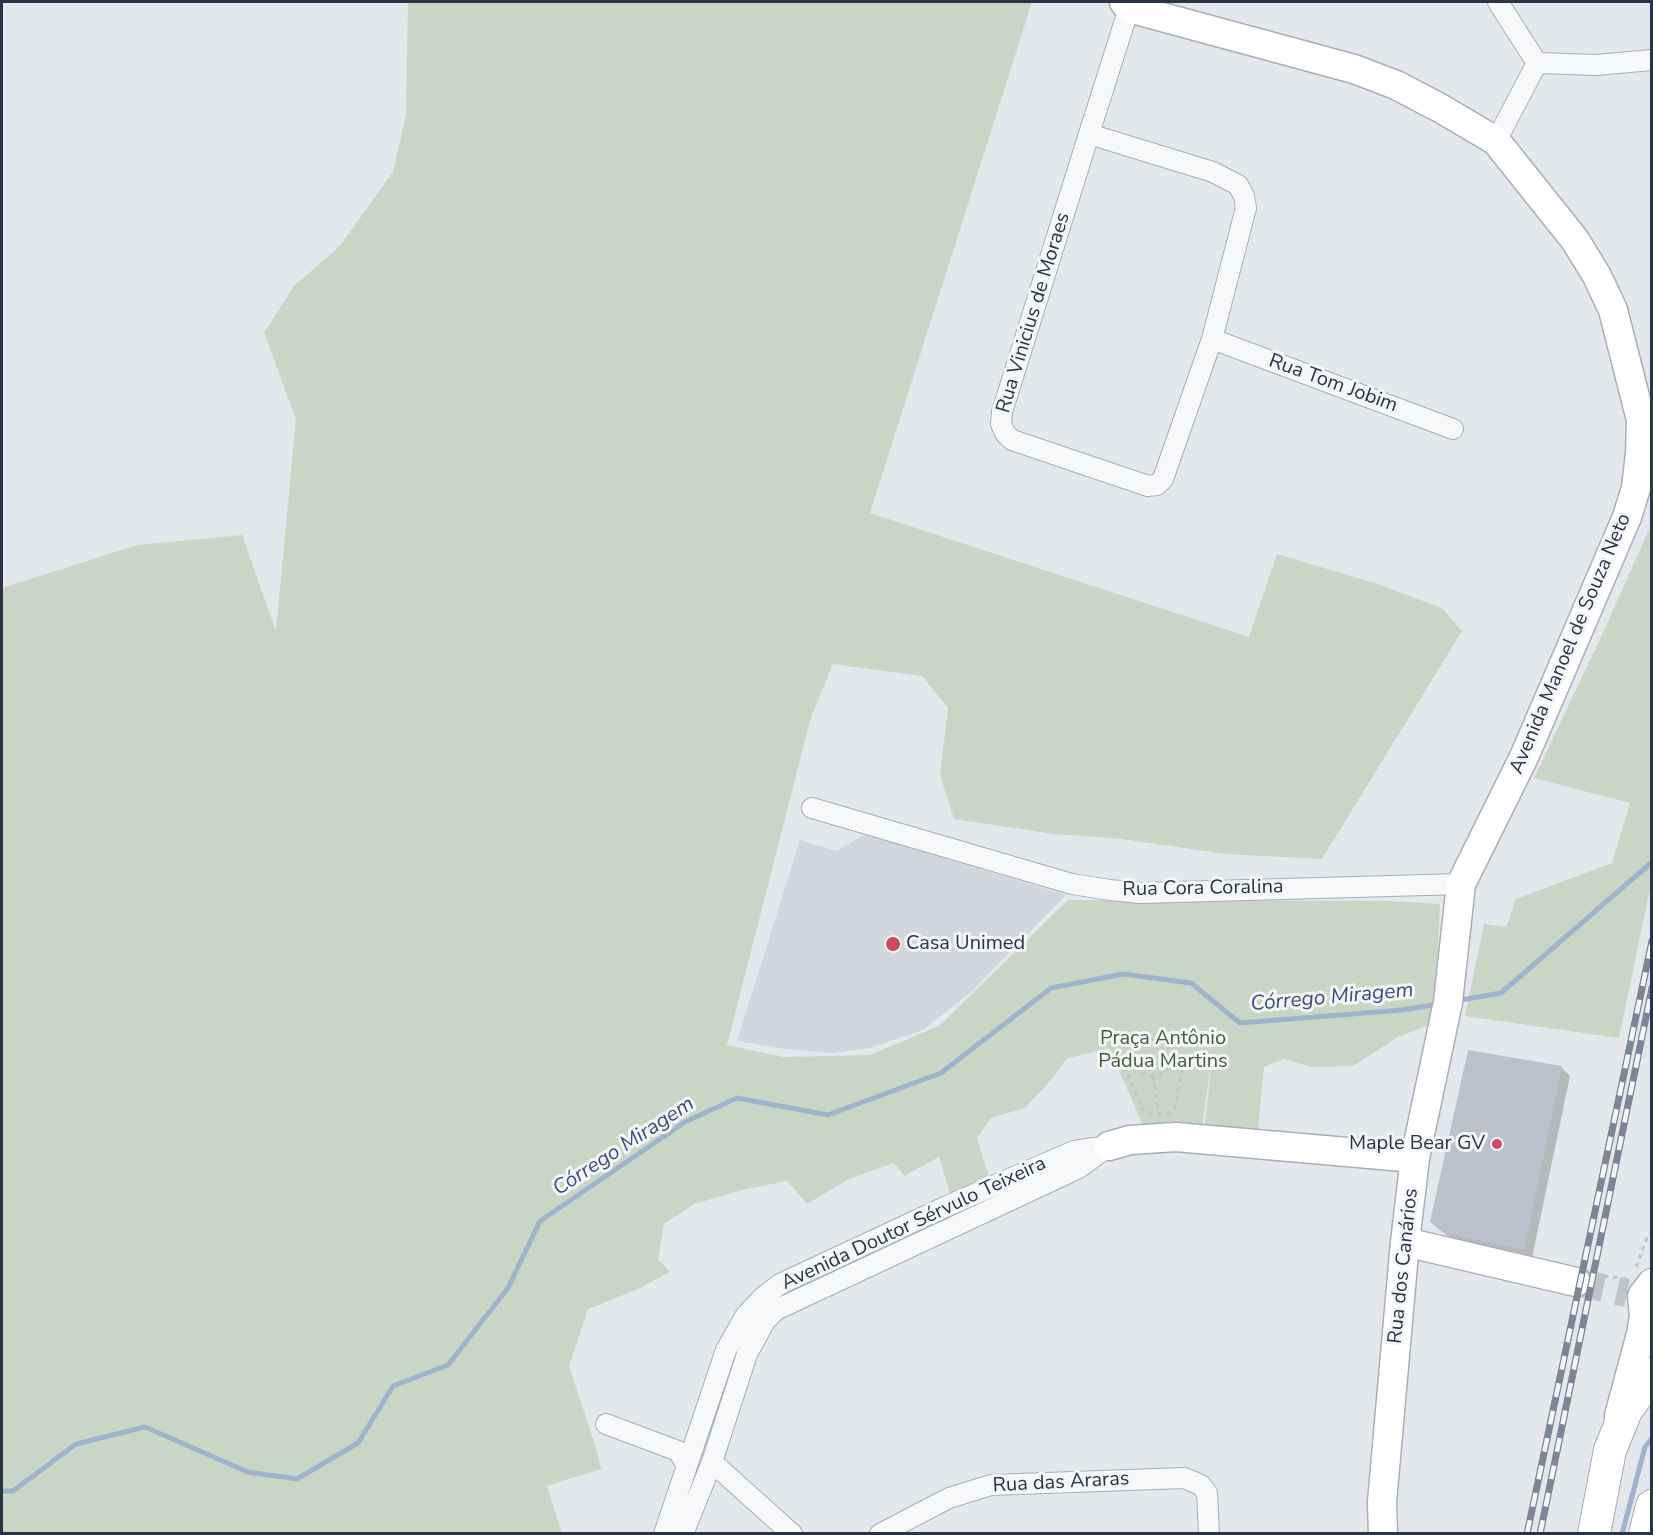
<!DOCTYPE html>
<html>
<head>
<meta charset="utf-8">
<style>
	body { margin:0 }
	#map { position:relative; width:1653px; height:1535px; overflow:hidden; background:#e4e7ec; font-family:"Nunito Sans",sans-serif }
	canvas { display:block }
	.frame { position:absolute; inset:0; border:3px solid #2b3445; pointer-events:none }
</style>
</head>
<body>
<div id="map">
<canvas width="1653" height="1535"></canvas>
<div class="frame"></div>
</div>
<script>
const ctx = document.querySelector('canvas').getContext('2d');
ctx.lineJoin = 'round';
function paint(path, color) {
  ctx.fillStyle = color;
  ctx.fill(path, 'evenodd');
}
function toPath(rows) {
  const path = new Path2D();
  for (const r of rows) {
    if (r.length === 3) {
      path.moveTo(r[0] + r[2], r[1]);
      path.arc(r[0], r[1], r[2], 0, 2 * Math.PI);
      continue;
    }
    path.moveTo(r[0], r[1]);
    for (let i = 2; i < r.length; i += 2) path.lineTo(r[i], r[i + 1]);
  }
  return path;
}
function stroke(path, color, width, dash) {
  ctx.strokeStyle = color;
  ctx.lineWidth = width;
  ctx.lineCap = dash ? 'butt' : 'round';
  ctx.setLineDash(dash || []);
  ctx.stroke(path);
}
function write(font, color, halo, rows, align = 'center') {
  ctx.font = font + ' "Nunito Sans",sans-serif';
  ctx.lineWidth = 6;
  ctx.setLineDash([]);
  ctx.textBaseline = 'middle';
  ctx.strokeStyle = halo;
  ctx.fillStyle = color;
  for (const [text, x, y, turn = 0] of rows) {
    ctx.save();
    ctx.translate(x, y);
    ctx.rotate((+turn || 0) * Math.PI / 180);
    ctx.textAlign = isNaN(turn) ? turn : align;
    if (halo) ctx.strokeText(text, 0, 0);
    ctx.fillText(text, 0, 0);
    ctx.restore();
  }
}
paint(toPath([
	[866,834,1066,895,970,993,923,1030,870,1048,832,1053,786,1049,737,1041,800,840,836,851]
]), '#d2d6de');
paint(toPath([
	[408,2,1032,2,870,513,1249,637,1277,554,1378,584,1442,608,1462,631,1322,859,1226,854,1122,839,1054,834,954,819,940,775,948,708,922,676,833,664,811,717,727,1045,783,1057,870,1055,939,1026,1068,900,1390,901,1440,904,1434,1023,1398,1037,1353,1066,1311,1067,1284,1059,1264,1067,1258,1129,1204,1133,1213,1049,1201,1134,1147,1134,1109,1048,1066,1059,1052,1079,1025,1108,991,1118,977,1138,989,1177,951,1196,939,1157,904,1176,894,1163,851,1178,807,1204,787,1181,742,1190,694,1204,664,1224,658,1259,670,1272,638,1289,588,1309,569,1366,596,1448,601,1469,547,1486,562,1533,2,1534,2,588,137,545,242,535,276,631,296,419,264,333,294,286,340,246,393,172,406,115],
	[1651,525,1651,884,1619,1038,1465,1016,1484,924,1506,927,1516,899,1612,863,1630,803,1534,778,1602,635]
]), '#c9d6c5');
paint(toPath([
	[1561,1067,1570,1076,1532,1258,1452,1240,1441,1230]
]), '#0003');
stroke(toPath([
	[1461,1000,1501,993,1652,862],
	[2,1491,13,1491,76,1444,145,1427,248,1472,297,1479,358,1443,393,1386,448,1365,508,1288,540,1221,685,1122,737,1098,828,1115,941,1073,1051,988,1123,974,1191,983,1240,1023,1402,1010,1433,1005],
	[1622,1534,1645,1447,1652,1438]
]), '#9fb4cc', 5);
paint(toPath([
	[1468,1050,1562,1066,1524,1250,1442,1232,1430,1222]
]), '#bbc0ca');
stroke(toPath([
	[1576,1282,1627,1293]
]), '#bfc3cb', 28, [28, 14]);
const street = toPath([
	[1498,2,1537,63],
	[1089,134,1213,172,1238,185,1244,196,1246,208,1212,339,1163,479,1157,485,1148,486,1012,440,1005,433,1001,424,1002,412,1089,134,1129,8],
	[1496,141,1537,63,1596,65,1652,60],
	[1212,339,1453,429],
	[812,808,1072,884,1110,890,1141,893,1461,884],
	[606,1424,678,1451,687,1465],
	[712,1462,792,1534],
	[664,1534,726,1350,746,1315,762,1298,780,1284,947,1206,1074,1151,1109,1146],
	[683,1534,712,1462,747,1354,765,1321,776,1310,1079,1168,1109,1146],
	[880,1534,949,1498,991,1485,1184,1478,1201,1485,1207,1493,1209,1534]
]);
const secondary = toPath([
	[1124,2,1129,8,1354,69,1396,85,1440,108,1496,141,1575,240,1597,276,1613,310,1641,420,1640,454,1636,488,1627,517,1524,757,1461,884,1448,1002,1415,1158,1405,1242,1382,1502,1383,1534],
	[1109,1146,1130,1140,1176,1137,1415,1158],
	[1405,1242,1576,1282],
	[1619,1416,1641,1334,1644,1316,1642,1296,1652,1283]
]);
const primary = toPath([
	[1594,1534,1610,1450,1626,1411,1652,1374],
	[1645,1534,1652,1506]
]);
stroke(street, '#a9aeb7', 22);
stroke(secondary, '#a9aeb7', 31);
stroke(primary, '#a3abb8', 34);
stroke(toPath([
	[1153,1058,18],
	[1136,1062,1126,1070,1143,1110,1148,1113,1159,1114,1170,1113,1175,1106,1183,1066,1170,1063],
	[1153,1076,1159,1116],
	[1636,1267,1647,1238,1652,1231],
	[1604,1276,1626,1279]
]), '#c2c5cb', 3, [4.5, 4.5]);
stroke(street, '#f7f8fa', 20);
stroke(secondary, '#fff', 28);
stroke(primary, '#fff', 32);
const rail = toPath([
	[1527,1534,1652,941],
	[1540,1534,1652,988]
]);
stroke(rail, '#7d8696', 7);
stroke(rail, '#f4f6f9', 4.5, [14]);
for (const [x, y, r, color] of [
	[893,944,8,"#d1495b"],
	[1497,1144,6,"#d1495b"]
]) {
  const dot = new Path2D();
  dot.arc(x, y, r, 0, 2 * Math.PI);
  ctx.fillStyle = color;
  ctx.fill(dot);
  stroke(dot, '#f4f6f9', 2);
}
write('20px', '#2b3445', '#f4f6f9', [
	["Rua Vinicius de Moraes",1034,313,-73],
	["Rua Tom Jobim",1333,384,20],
	["Avenida Manoel de Souza Neto",1571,644,-67],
	["Rua Cora Coralina",1203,889,-1],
	["Avenida Doutor Sérvulo Teixeira",914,1224,-25],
	["Rua dos Canários",1404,1266,-84],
	["Rua das Araras",1061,1483,-3]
]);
write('20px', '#2b3445', '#f4f6f9', [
	["Casa Unimed",906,944],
	["Maple Bear GV",1485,1144,"right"]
], 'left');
write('20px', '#3f6138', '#f4f6f9', [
	["Praça Antônio",1163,1039],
	["Pádua Martins",1163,1062]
]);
write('italic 21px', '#34527a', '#f4f6f9', [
	["Córrego Miragem",1332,998,-5],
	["Córrego Miragem",624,1147,-33]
]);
</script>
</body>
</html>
